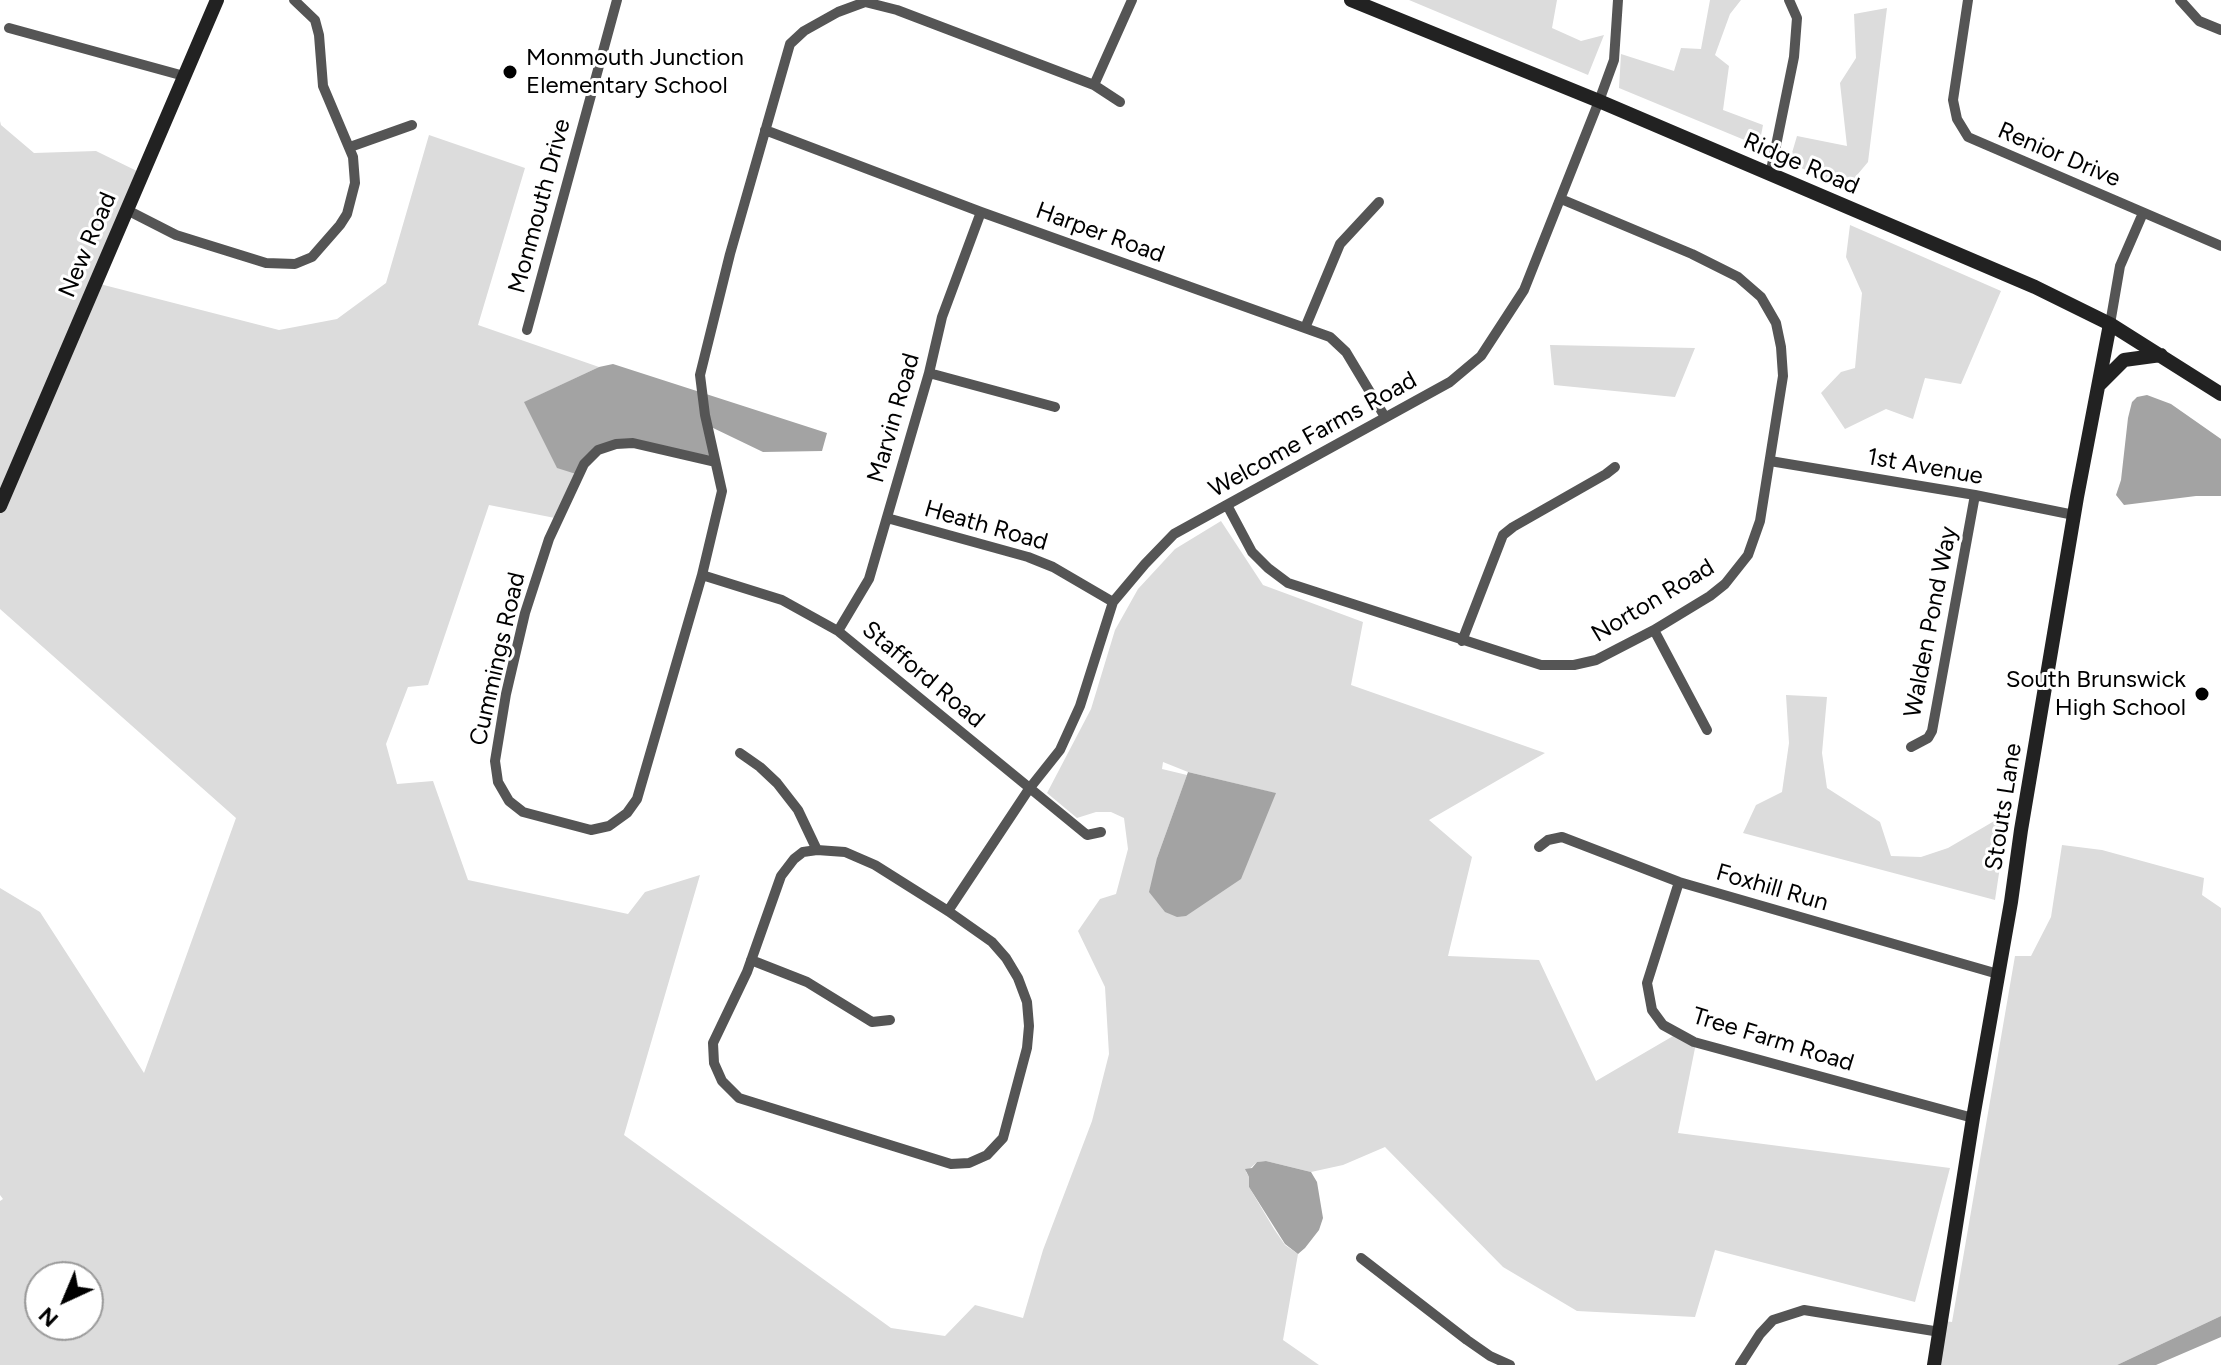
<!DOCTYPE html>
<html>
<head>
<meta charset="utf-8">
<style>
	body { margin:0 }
	#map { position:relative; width:2221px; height:1365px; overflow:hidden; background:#fff; font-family:Figtree,sans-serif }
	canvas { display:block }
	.north { position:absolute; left:24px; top:1261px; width:80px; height:80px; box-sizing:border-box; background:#fff; border:2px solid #999; border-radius:50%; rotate:224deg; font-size:22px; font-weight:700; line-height:32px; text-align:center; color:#000 }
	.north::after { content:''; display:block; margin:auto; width:28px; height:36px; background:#000; clip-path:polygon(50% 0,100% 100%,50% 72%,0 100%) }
</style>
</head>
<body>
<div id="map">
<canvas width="2221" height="1365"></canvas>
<div class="north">N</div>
</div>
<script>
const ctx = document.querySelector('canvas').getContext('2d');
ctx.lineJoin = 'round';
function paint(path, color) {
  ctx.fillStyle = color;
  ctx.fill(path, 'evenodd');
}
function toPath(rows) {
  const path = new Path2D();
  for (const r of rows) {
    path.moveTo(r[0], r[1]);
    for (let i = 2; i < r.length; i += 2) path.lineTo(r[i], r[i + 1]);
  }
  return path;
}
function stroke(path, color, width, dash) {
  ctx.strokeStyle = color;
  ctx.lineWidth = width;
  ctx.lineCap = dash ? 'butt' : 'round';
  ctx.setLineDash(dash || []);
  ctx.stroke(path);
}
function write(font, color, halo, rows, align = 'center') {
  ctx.font = font + ' Figtree,sans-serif';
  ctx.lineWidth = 6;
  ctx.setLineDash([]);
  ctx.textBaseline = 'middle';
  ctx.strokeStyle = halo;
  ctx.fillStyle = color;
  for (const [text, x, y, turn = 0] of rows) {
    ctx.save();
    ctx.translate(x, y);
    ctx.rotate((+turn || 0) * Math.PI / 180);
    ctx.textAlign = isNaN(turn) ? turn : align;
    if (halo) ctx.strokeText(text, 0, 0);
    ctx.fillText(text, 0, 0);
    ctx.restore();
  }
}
paint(toPath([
	[1409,0,1557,0,1552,28,1581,41,1604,35,1588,75],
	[1710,0,1741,0,1730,14,1715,55,1729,66,1723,110,1763,125,1759,146,1619,88,1621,54,1674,71,1681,48,1701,49],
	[1887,8,1868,162,1847,187,1789,163,1797,136,1847,146,1840,83,1856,58,1854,14],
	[0,121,1,125,34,153,96,151,141,173,96,283,279,330,337,319,386,283,429,135,525,168,478,325,599,367,525,402,576,474,555,518,489,505,428,685,408,687,386,744,397,784,433,781,468,880,628,914,645,892,700,875,624,1135,891,1328,945,1336,975,1305,1023,1318,1043,1250,1092,1121,1109,1054,1105,987,1078,931,1100,899,1116,894,1128,849,1124,818,1111,812,1096,812,1077,818,1047,793,1091,709,1115,630,1138,589,1175,549,1221,521,1263,585,1363,622,1351,685,1545,753,1429,820,1472,857,1448,956,1539,960,1596,1081,1680,1032,1697,1038,1678,1133,1950,1168,1915,1302,1715,1250,1695,1317,1577,1311,1503,1267,1385,1147,1343,1165,1311,1172,1266,1161,1257,1162,1246,1172,1249,1177,1249,1187,1274,1229,1285,1245,1298,1254,1283,1340,1319,1365,0,1365,0,1201,3,1199,0,1195,0,888,40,912,144,1073,236,818,0,609],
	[1163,762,1188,772,1275,793,1157,858,1187,775,1162,769],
	[40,1277,88,1277,88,1325,40,1325],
	[1850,225,2001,291,1961,384,1925,378,1913,419,1886,409,1845,429,1821,393,1841,372,1855,368,1862,293,1846,257],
	[1550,345,1695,348,1675,397,1554,385],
	[1786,695,1827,697,1822,753,1827,788,1880,822,1891,856,1921,857,1948,848,2008,813,1995,900,1743,833,1756,805,1782,792,1789,743],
	[2062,845,2102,850,2204,878,2202,895,2221,908,2221,1316,2117,1365,1931,1365,1938,1320,1952,1322,2015,956,2031,956,2051,917]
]), '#dcdcdc');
paint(toPath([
	[613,364,827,433,822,451,763,452,709,426,717,463,613,440,576,474,557,468,524,402,599,367],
	[2147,395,2171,404,2221,439,2221,496,2196,496,2124,505,2116,495,2121,480,2128,418,2132,402,2137,397],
	[1188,772,1276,793,1241,879,1186,916,1177,917,1165,912,1149,892,1157,858],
	[1266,1161,1311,1172,1317,1182,1323,1218,1319,1230,1305,1248,1298,1254,1285,1244,1249,1187,1249,1177,1245,1169,1252,1168,1257,1162],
	[2221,1316,2221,1337,2156,1365,2117,1365]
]), '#a3a3a3');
stroke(toPath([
	[1968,0,1953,100,1957,119,1968,137,2221,246],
	[2180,0,2199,21,2221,30],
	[9,28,184,76],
	[1094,85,1132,0],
	[765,130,981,212,1330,337,1346,352,1385,417],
	[350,147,412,125],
	[1770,175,1794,57,1797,18,1789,0],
	[127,210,176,235,266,263,295,264,312,257,340,225,347,214,355,183,353,157,323,86,319,35,315,20,294,0],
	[2110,324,2120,266,2143,213],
	[1305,328,1340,244,1379,202],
	[527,330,617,0],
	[929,373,1055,407],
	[1770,461,1975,495,2074,515],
	[715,462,633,443,616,444,598,450,584,464,549,539,525,613,506,694,495,761,498,782,509,801,523,812,591,830,609,826,627,813,637,799,702,575,722,491,705,415,700,375,730,254,790,44,804,31,838,12,865,2,897,10,1094,85,1120,102],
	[1227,505,1252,552,1268,568,1288,583,1541,665,1574,665,1596,660,1654,630,1710,596,1725,584,1748,555,1760,521,1783,376,1781,347,1776,323,1761,297,1738,277,1692,254,1561,199],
	[887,518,1028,557,1053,567,1113,602],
	[702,575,782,600,838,631,1087,835,1101,832],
	[1654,630,1707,730],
	[838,631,869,579,929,373,942,317,981,212],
	[1462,641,1503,535,1513,527,1606,474,1615,467],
	[1911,747,1928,738,1932,731,1975,495],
	[740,753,760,767,777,783,798,810,817,850],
	[1539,847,1548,840,1562,837,1679,882,1998,974],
	[817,850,845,852,875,865,948,911,992,942,1006,958,1018,978,1027,1002,1029,1026,1027,1048,1003,1138,987,1155,969,1163,951,1164,739,1098,722,1081,714,1063,713,1043,747,972,781,876,794,859,803,852,817,850],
	[1679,882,1647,983,1652,1010,1663,1025,1694,1042,1973,1118],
	[948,911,1029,789,1060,750,1080,706,1113,602,1145,564,1174,534,1450,382,1481,356,1524,290,1599,101,1614,60,1618,0],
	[751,960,807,982,872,1022,890,1020],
	[1361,1258,1467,1340,1490,1356,1510,1365],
	[1740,1365,1760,1334,1773,1320,1804,1310,1940,1332]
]), '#555', 10);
stroke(toPath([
	[1351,0,1599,101,2035,287,2110,324,2221,394],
	[2099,385,2124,360,2161,355],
	[0,506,217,0],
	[1934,1365,1973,1118,2011,902,2021,830,2077,497,2110,324]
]), '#222', 14);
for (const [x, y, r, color] of [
	[510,72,8,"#000"],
	[2202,694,8,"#000"]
]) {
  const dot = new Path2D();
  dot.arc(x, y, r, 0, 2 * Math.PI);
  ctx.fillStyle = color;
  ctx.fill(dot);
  stroke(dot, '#fff', 3);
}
write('24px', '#000', '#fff', [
	["Monmouth Junction",526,58],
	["Elementary School",526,86],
	["South Brunswick",2186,680,"right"],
	["High School",2186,708,"right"]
], 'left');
write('24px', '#000', '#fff', [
	["Renior Drive",2059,155,23],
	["Ridge Road",1801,164,23],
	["Monmouth Drive",540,206,-75],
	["Harper Road",1100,233,20],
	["New Road",88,245,-67],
	["Marvin Road",894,418,-74],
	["Welcome Farms Road",1313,435,-29],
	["1st Avenue",1925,467,10],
	["Heath Road",986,526,16],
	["Norton Road",1653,601,-31],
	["Walden Pond Way",1931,622,-79],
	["Cummings Road",498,659,-77],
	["Stafford Road",923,675,40],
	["Stouts Lane",2004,807,-81],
	["Foxhill Run",1772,888,16],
	["Tree Farm Road",1773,1040,17]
]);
</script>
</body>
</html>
